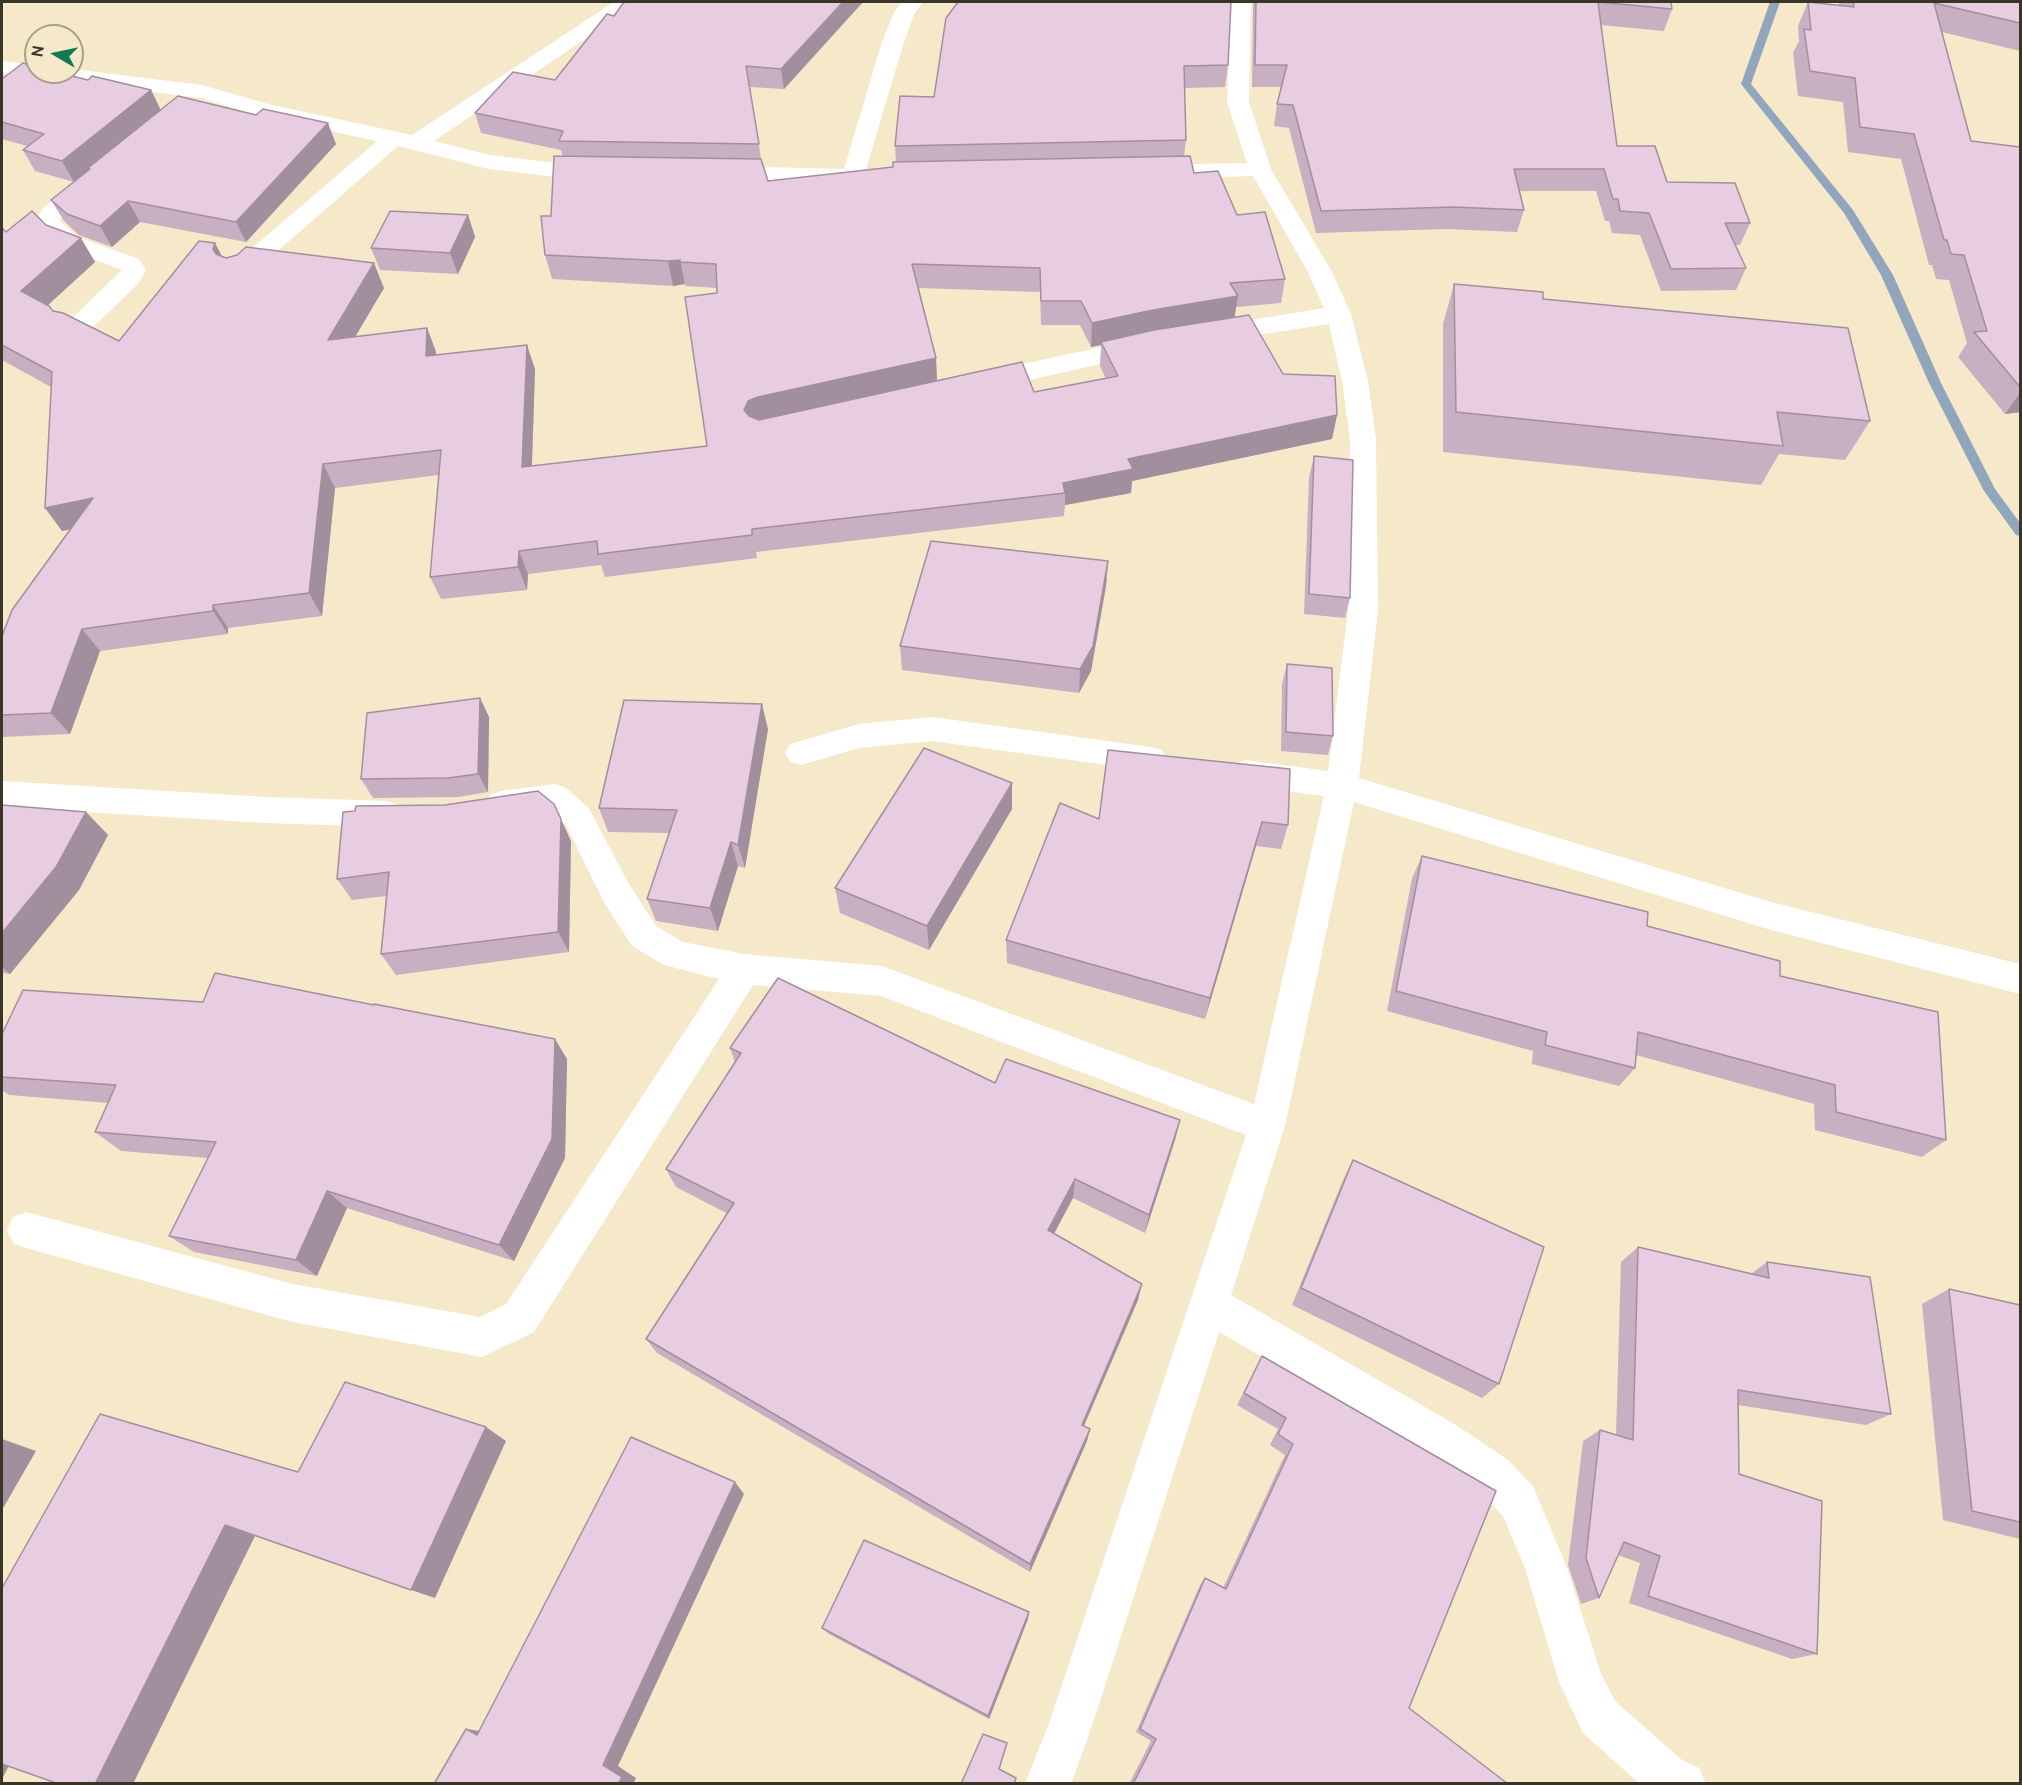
<!DOCTYPE html>
<html>
<head>
<meta charset="utf-8">
<style>
	body { margin:0 }
	#map { position:relative; width:2022px; height:1785px; overflow:hidden; background:#f5e9ca; font-family:Cabin,sans-serif }
	canvas { display:block }
	.frame { position:absolute; inset:0; border:3px solid #3a3529; pointer-events:none }
	.north { position:absolute; left:24px; top:24px; width:60px; height:60px; box-sizing:border-box; background:#f5e9ca; border:2px solid #aaa18a; border-radius:50%; rotate:279deg; font-size:16px; font-weight:700; line-height:24px; text-align:center; color:#3a3529 }
	.north::after { content:''; display:block; margin:auto; width:21px; height:27px; background:#127953; clip-path:polygon(50% 0,100% 100%,50% 72%,0 100%) }
</style>
</head>
<body>
<div id="map">
<canvas width="2022" height="1785"></canvas>
<div class="frame"></div>
<div class="north">N</div>
</div>
<script>
const ctx = document.querySelector('canvas').getContext('2d');
ctx.lineJoin = 'round';
function toPath(rows) {
  const path = new Path2D();
  for (const r of rows) {
    path.moveTo(r[0], r[1]);
    for (let i = 2; i < r.length; i += 2) path.lineTo(r[i], r[i + 1]);
  }
  return path;
}
function paint(path, color) {
  ctx.fillStyle = color;
  ctx.fill(path, 'evenodd');
}
function stroke(path, color, width, dash) {
  ctx.strokeStyle = color;
  ctx.lineWidth = width;
  ctx.lineCap = dash ? 'butt' : 'round';
  ctx.setLineDash(dash || []);
  ctx.stroke(path);
}
paint(toPath([
	[1770,2,1780,2,1751,84,1853,210,1893,275,1941,383,1995,489,2020,523,2020,536,2016,535,1984,491,1929,383,1881,275,1844,213,1741,84,1770,2]
]), '#91a5bd');
paint(toPath([
	[614,2,637,2,634,6,434,141,490,155,564,164,599,164,607,166,610,171,607,176,564,178,489,169,398,146,248,277,239,280,230,277,227,272,230,267,377,141,264,117,200,98,2,73,2,61,36,65,36,72,72,72,72,69,202,85,268,104,412,135,614,2],
	[902,2,923,2,914,14,903,45,866,169,874,171,877,176,874,181,866,183,714,178,711,173,714,168,722,166,844,169,881,45,894,12,902,2],
	[1231,2,1251,2,1249,102,1271,169,1332,272,1351,314,1368,381,1376,439,1378,610,1359,778,1771,902,2020,964,2020,994,1771,930,1354,802,1285,1126,1231,1295,1456,1425,1508,1460,1533,1486,1567,1568,1601,1674,1615,1701,1682,1760,1699,1768,1706,1784,1640,1784,1583,1733,1559,1682,1525,1568,1503,1516,1478,1490,1428,1453,1219,1332,1092,1726,1071,1784,1025,1784,1048,1726,1246,1135,881,996,753,985,534,1332,482,1357,293,1322,26,1248,13,1243,7,1230,13,1217,26,1212,293,1284,480,1317,506,1304,719,979,664,965,632,946,605,904,566,825,549,811,501,817,490,813,485,804,490,795,501,791,555,784,566,788,588,807,629,884,656,926,683,942,744,954,882,966,1254,1104,1324,796,1246,786,1235,782,1230,773,1235,764,1246,760,1328,771,1348,610,1350,439,1342,381,1329,324,1213,342,1204,340,1200,334,1204,328,1213,326,1324,308,1308,272,1253,176,1148,179,1140,177,1137,172,1140,167,1148,165,1247,163,1227,102,1231,2],
	[92,174,100,176,103,181,100,186,59,220,78,237,139,259,146,270,138,284,87,333,78,335,69,333,65,327,69,321,122,270,62,247,35,221,43,208,84,176,92,174],
	[1144,338,1153,340,1157,346,1153,352,981,391,972,388,968,382,972,376,981,373,1144,338],
	[932,717,1151,747,1162,750,1167,759,1162,768,1151,771,932,741,859,748,801,765,790,762,785,753,790,744,859,724,932,717],
	[2,781,267,797,387,801,398,805,403,814,398,823,387,827,267,823,2,807,2,781]
]), '#fff');
paint(toPath([
	[863,2,784,89,750,87,761,159,768,181,893,167,896,162,895,146,934,97,946,18,1228,65,1225,87,1184,88,1186,140,1184,156,1194,173,1237,215,1285,279,1281,303,1236,307,1234,318,1283,374,1337,415,1332,439,1132,481,1131,493,1065,505,1064,516,756,552,757,558,605,577,601,565,528,574,527,590,441,599,430,577,439,475,335,488,322,616,228,628,228,634,100,651,70,734,2,737,2,636,70,529,62,531,51,387,2,360,2,228,6,232,46,225,95,262,48,305,53,311,119,341,215,243,222,256,226,258,384,288,355,337,427,328,436,352,436,355,535,369,532,466,707,446,717,288,685,286,685,284,673,286,552,279,545,255,563,156,561,150,481,133,475,113,555,80,614,16],
	[919,288,1040,292,1041,325,1080,325,1091,347,1101,345,1100,366,1106,379,1034,392,937,380,936,358],
	[1253,2,1671,2,1672,9,1664,31,1601,25,1617,146,1667,182,1750,223,1740,245,1736,245,1746,268,1736,290,1661,291,1640,235,1612,233,1609,221,1605,221,1596,191,1520,191,1524,210,1517,232,1447,229,1316,233,1289,128,1274,126,1277,104,1281,87,1252,87],
	[1808,2,1839,5,1839,2,2020,2,2020,51,1942,32,1971,141,2020,147,2020,412,2005,414,1958,357,1967,343,1949,280,1936,279,1932,265,1929,265,1901,159,1848,152,1843,102,1798,96,1793,53,1799,41,1798,26],
	[2,79,88,80,151,90,161,110,336,144,246,242,140,222,112,247,79,235,64,221,51,200,74,182,35,171,23,150,27,146,2,139],
	[468,215,475,237,458,274,380,270,371,248],
	[1454,284,1543,299,1870,421,1845,460,1779,454,1761,485,1443,452,1443,324],
	[1314,456,1350,598,1345,618,1304,614,1309,477],
	[1108,561,1106,586,1091,671,1079,693,902,670,900,646],
	[1287,664,1333,736,1328,755,1281,751,1282,684],
	[480,698,489,717,488,792,458,797,373,798,361,779],
	[768,729,745,868,738,866,718,931,656,921,647,899,669,833,608,832,599,808],
	[1108,750,1288,825,1281,849,1256,846,1205,1019,1007,963,1006,940,1099,819],
	[1012,783,1012,809,929,950,840,913,835,888],
	[2,805,86,812,108,835,79,890,10,974,2,973],
	[571,841,569,952,396,975,381,954,386,896,352,900,337,879],
	[1422,856,1647,926,1780,976,1946,1140,1922,1157,1815,1130,1814,1104,1636,1055,1635,1068,1619,1086,1532,1064,1533,1051,1387,1011,1412,878],
	[2,1034,567,1059,565,1158,514,1261,347,1208,317,1276,194,1252,169,1236,208,1158,121,1151,95,1132,109,1103,9,1095,2,1090],
	[730,1048,995,1083,1180,1120,1175,1140,1145,1233,1073,1198,1054,1233,1138,1300,1084,1426,1090,1429,1087,1441,1030,1572,657,1353,646,1339,728,1214,676,1187,666,1169,735,1062],
	[1353,1160,1499,1384,1482,1398,1292,1305,1343,1180],
	[1638,1247,1751,1274,1767,1262,1891,1414,1866,1425,1738,1405,1739,1474,1817,1654,1792,1659,1629,1603,1640,1563,1618,1555,1599,1598,1581,1604,1568,1565,1583,1441,1600,1430,1616,1435,1621,1262],
	[1949,1289,2020,1305,2020,1539,1943,1520,1922,1304],
	[1262,1356,1409,1708,1508,1784,1129,1784,1151,1741,1136,1732,1200,1585,1205,1578,1223,1588,1285,1455,1270,1445,1278,1429,1237,1405],
	[1028,1619,989,1719,829,1634,822,1628]
]), '#c8afc2');
paint(toPath([
	[843,2,863,2,784,89,781,69],
	[151,90,161,111,88,168,89,170,74,182,62,161],
	[328,123,336,144,246,242,236,222],
	[128,201,140,222,112,247,100,226],
	[468,215,475,237,458,274,450,253],
	[81,238,95,262,36,316,21,291],
	[215,243,227,267,225,273,213,249],
	[680,260,685,284,673,286,668,261],
	[374,263,384,288,339,364,328,340],
	[1238,296,1234,320,1101,342,1101,345,1091,347,1092,323,1153,310],
	[427,328,436,352,436,380,426,356],
	[527,345,535,369,531,490,522,467],
	[936,358,937,382,752,425,744,410,748,401,758,397],
	[2020,393,2020,412,2005,414],
	[1337,415,1332,439,1132,481,1131,493,1065,505,1065,493,1063,483,1128,459],
	[323,464,335,488,322,616,309,593],
	[93,498,109,521,62,531,45,508],
	[519,551,528,574,527,590,518,567],
	[1108,561,1106,586,1091,671,1079,693,1080,669],
	[213,605,228,628,228,634,213,611],
	[82,629,100,651,70,734,51,713],
	[480,698,489,717,488,792,478,774],
	[762,704,768,729,745,868,738,845],
	[1012,783,1012,809,929,950,927,926],
	[86,812,108,835,79,890,10,974,2,967,2,933],
	[561,819,571,841,569,952,558,932],
	[1262,822,1256,846,1205,1019,1210,998],
	[731,842,738,866,718,931,710,908],
	[555,1039,567,1059,565,1158,514,1261,499,1245],
	[1180,1120,1175,1140,1145,1233,1149,1215],
	[1075,1179,1073,1198,1047,1247,1048,1230],
	[327,1191,347,1208,317,1276,296,1260],
	[1142,1284,1138,1300,1079,1437,1082,1425],
	[486,1427,506,1441,435,1598,411,1590],
	[1090,1429,1087,1441,1030,1572,1030,1564],
	[2,1439,36,1451,2,1510],
	[735,1482,744,1494,618,1766,636,1778,633,1784,618,1784,603,1765],
	[225,1525,255,1536,133,1784,95,1784],
	[1029,1612,1028,1619,989,1719,988,1716],
	[466,1729,487,1732,477,1735],
	[2,1756,14,1756,2,1779]
]), '#a28f9e');
const building = toPath([
	[624,2,843,2,781,69,746,66,759,144,559,141,563,131,475,113,513,72,555,80,607,14,614,16,624,2],
	[958,2,1231,2,1228,65,1184,66,1186,140,895,146,900,96,934,97,946,18,958,2],
	[1256,2,1671,2,1672,9,1598,2,1617,146,1655,146,1667,182,1735,183,1750,223,1725,223,1746,268,1671,269,1649,213,1620,211,1618,199,1613,199,1604,169,1514,169,1524,210,1454,207,1321,211,1293,105,1277,104,1287,65,1255,65,1256,2],
	[1808,2,1854,7,1853,2,2020,2,2020,23,1934,3,1971,141,2020,147,2020,387,1974,332,1987,331,1964,255,1951,254,1947,240,1944,240,1914,134,1860,127,1855,78,1810,71,1804,29,1811,30,1808,2],
	[23,63,36,67,36,72,56,72,88,80,92,76,151,90,62,161,23,150,44,134,2,122,2,79,23,63],
	[178,96,256,115,263,109,328,123,236,222,128,201,100,226,67,214,51,200,90,169,88,168,178,96],
	[554,156,761,159,768,181,893,167,893,162,1190,156,1194,173,1218,171,1237,215,1265,212,1285,279,1230,283,1238,296,1153,310,1092,323,1081,301,1041,301,1040,268,912,264,936,358,758,397,748,401,744,410,749,416,759,420,1022,362,1034,392,1118,376,1101,342,1154,330,1249,315,1283,374,1335,376,1337,415,1128,459,1133,469,1063,483,1065,493,752,529,752,535,598,554,597,541,519,551,518,567,430,577,441,450,323,464,309,593,213,605,213,611,82,629,51,713,2,715,2,636,12,610,93,498,45,508,52,372,2,345,2,228,6,232,32,211,46,225,81,238,21,291,49,306,53,311,63,313,119,341,199,241,215,243,213,249,216,254,226,258,237,255,246,247,374,263,328,340,427,328,426,356,527,345,522,467,707,446,685,297,717,293,716,264,680,262,680,260,668,261,545,255,541,216,551,216,554,156],
	[390,211,468,215,450,253,371,248,390,211],
	[1454,284,1543,292,1543,299,1848,328,1870,421,1777,412,1783,446,1456,412,1454,284],
	[1314,456,1353,460,1350,598,1309,594,1314,456],
	[931,541,1108,561,1093,646,1080,669,900,646,931,541],
	[1287,664,1332,668,1333,736,1286,732,1287,664],
	[480,698,478,774,448,778,361,779,367,713,480,698],
	[624,700,762,704,738,845,731,842,710,908,647,899,677,810,599,808,624,700],
	[924,748,1012,783,927,926,835,888,924,748],
	[1108,750,1290,769,1288,825,1262,822,1210,998,1006,940,1060,803,1099,819,1108,750],
	[538,791,554,804,561,819,558,932,381,954,389,872,337,879,343,812,355,811,356,806,445,805,538,791],
	[2,805,86,812,56,867,2,933,2,805],
	[1422,856,1648,912,1647,926,1780,961,1780,976,1938,1012,1946,1140,1836,1112,1835,1085,1638,1032,1635,1068,1545,1045,1547,1032,1396,991,1422,856],
	[215,973,374,1005,374,1004,555,1039,552,1139,499,1245,327,1191,296,1260,169,1236,216,1142,95,1132,116,1085,2,1077,2,1034,23,990,203,1002,215,973],
	[778,978,995,1083,1006,1059,1180,1120,1149,1215,1075,1179,1048,1230,1142,1284,1082,1425,1090,1429,1030,1564,646,1339,734,1203,666,1169,741,1053,730,1048,778,978],
	[1353,1160,1544,1247,1499,1384,1301,1288,1353,1160],
	[1638,1247,1769,1278,1767,1262,1870,1277,1891,1414,1738,1390,1739,1474,1822,1501,1817,1654,1648,1596,1660,1556,1624,1542,1599,1598,1586,1558,1600,1430,1633,1440,1638,1247],
	[1949,1289,2020,1305,2020,1522,1972,1511,1949,1289],
	[1262,1356,1496,1491,1409,1708,1508,1784,1133,1784,1156,1739,1140,1729,1205,1578,1226,1589,1293,1444,1278,1434,1286,1418,1244,1393,1262,1356],
	[345,1382,486,1427,411,1590,225,1525,95,1784,59,1784,2,1764,2,1588,100,1414,298,1472,345,1382],
	[631,1437,735,1482,603,1765,622,1777,618,1784,434,1784,466,1729,477,1735,631,1437],
	[864,1540,1029,1612,988,1716,822,1628,864,1540],
	[983,1734,1007,1743,999,1769,1016,1778,1014,1784,961,1784,983,1734]
]);
paint(building, '#e8cce1');
stroke(building, '#a28f9e', 1.5);
</script>
</body>
</html>
